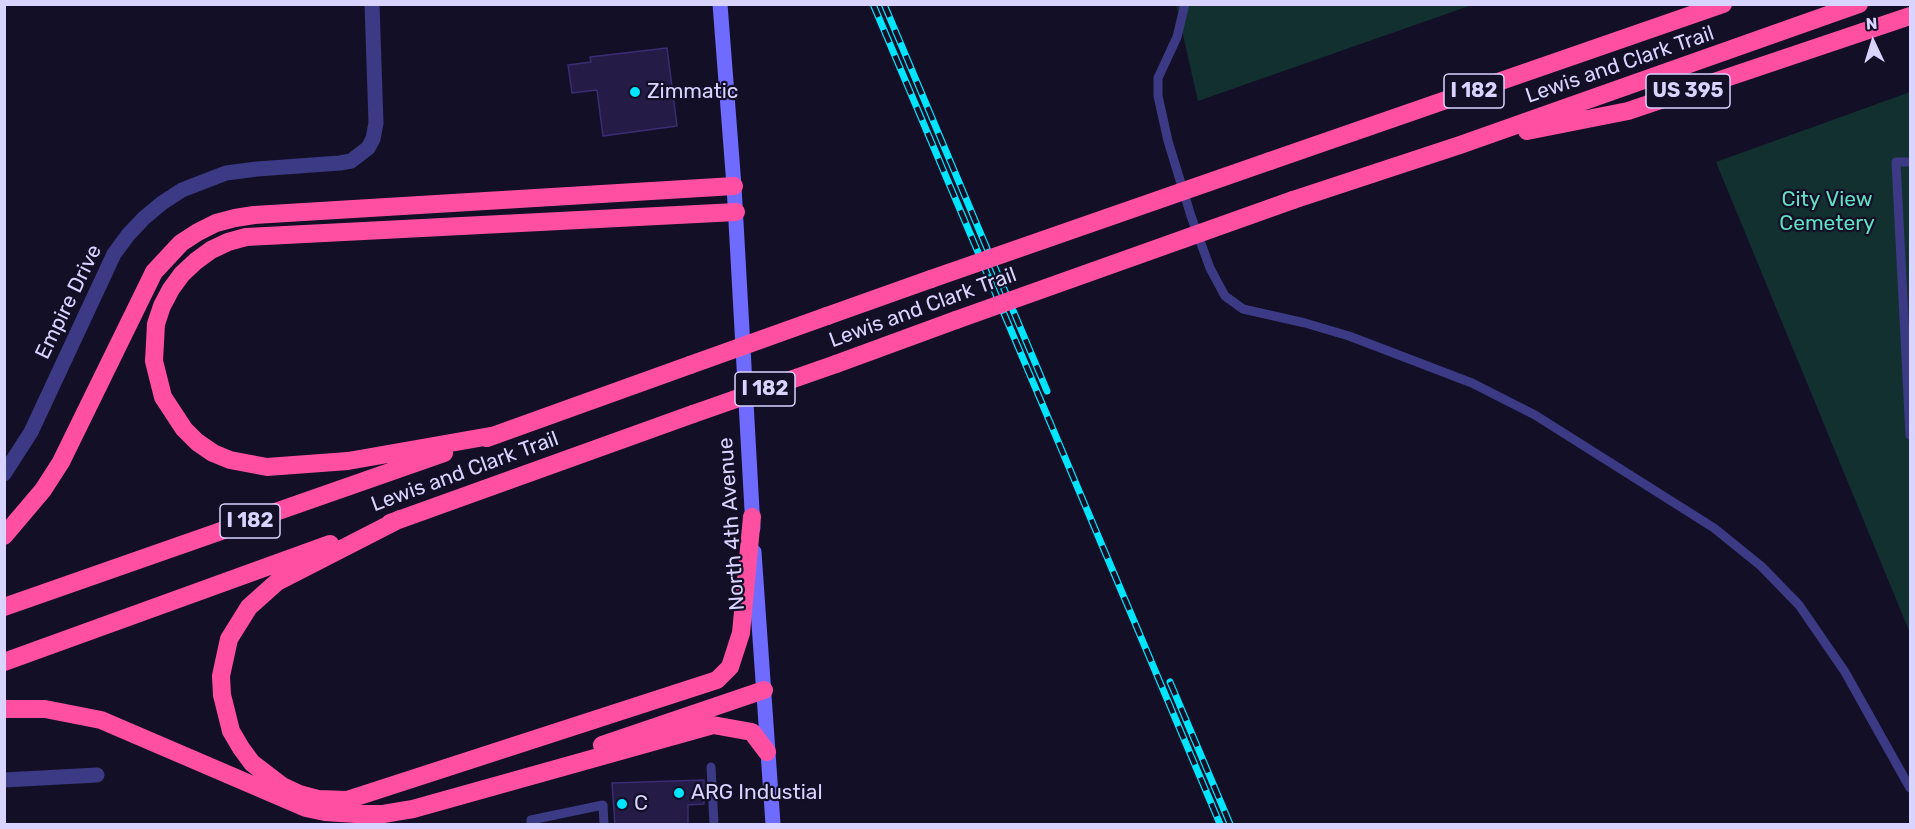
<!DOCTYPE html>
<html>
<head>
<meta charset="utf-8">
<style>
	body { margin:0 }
	#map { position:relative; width:1915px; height:829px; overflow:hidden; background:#130f26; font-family:Rubik,sans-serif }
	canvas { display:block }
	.frame { position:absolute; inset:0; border:6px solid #d9d4ff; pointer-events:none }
	.north { position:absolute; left:1843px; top:12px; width:60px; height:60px; -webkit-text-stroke:4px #130f26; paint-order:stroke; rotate:356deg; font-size:16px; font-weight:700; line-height:24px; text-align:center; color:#d9d4ff }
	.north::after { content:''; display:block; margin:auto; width:21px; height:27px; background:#d9d4ff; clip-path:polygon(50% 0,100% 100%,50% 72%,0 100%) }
</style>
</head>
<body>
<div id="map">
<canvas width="1915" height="829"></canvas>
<div class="frame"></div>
<div class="north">N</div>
</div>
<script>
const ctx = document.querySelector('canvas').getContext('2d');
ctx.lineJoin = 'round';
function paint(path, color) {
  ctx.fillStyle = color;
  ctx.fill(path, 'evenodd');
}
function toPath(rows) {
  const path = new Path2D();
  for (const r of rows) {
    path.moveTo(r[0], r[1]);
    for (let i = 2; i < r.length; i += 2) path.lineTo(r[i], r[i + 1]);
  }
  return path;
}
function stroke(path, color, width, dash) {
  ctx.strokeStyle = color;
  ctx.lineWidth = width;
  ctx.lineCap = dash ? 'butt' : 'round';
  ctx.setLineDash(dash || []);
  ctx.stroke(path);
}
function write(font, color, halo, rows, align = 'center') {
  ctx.font = font + ' Rubik,sans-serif';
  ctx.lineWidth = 4.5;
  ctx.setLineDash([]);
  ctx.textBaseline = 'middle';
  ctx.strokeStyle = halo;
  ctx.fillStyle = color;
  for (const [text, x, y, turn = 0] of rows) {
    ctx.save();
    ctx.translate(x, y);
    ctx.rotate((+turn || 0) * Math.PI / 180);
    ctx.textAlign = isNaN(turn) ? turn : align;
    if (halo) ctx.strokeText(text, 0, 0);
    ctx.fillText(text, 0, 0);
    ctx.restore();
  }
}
paint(toPath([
	[1176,4,1472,5,1198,101],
	[1910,92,1910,633,1716,162]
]), '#12302f');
const building = toPath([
	[667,48,677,126,603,136,597,90,572,93,568,65,591,62,590,57,667,48],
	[704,780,704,804,688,805,688,825,615,825,612,783,704,780]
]);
paint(building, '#241b47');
stroke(building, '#3b2d73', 1.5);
stroke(toPath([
	[1185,4,1177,37,1158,78,1158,96,1168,141,1191,216,1210,268,1225,296,1243,309,1305,323,1349,336,1472,383,1535,415,1714,528,1761,566,1799,605,1845,672,1910,788],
	[1910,162,1896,162,1910,435],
	[711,767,714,824],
	[531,824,531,820,603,805,604,824]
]), '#3d3a85', 9);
stroke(toPath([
	[4,474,31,432,114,254,128,235,144,218,162,203,182,190,226,173,257,169,340,163,351,161,368,148,373,139,376,123,372,4],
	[4,780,97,775]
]), '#3d3a85', 15);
stroke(toPath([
	[720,4,734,186,753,528],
	[754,552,773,824]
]), '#6f6bff', 15);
stroke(toPath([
	[1527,131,1628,111,1910,16],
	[1270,161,1723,4],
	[1293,200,1460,145,1859,4],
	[827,316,931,279],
	[836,364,956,320],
	[496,435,348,461,267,467,230,460,213,453,197,442,184,429,163,397,154,361,156,324,162,306,171,289,182,274,196,261,211,250,228,242,246,237,736,212],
	[487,438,690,365],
	[400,519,277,582,249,607,229,639,221,676,222,695,231,731,241,748,252,763,282,786,299,794,318,799,347,800,717,680,730,667,741,633,752,517],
	[390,523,693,414],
	[4,536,43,490,61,462,154,272,181,243,198,232,216,223,235,218,254,215,734,186],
	[4,607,444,453],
	[4,662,330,544],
	[4,709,45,709,101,720,306,808,325,812,356,814,383,814,413,809,713,725,752,732,767,752],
	[602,745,764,690]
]), '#ff4fa3', 18);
const rail = toPath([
	[873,4,1220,824],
	[884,4,1047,391],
	[1170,682,1230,824]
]);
stroke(rail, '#00e5ff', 7);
stroke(rail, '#130f26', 4.5, [14]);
stroke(toPath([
	[931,279,1270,161],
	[956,320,1293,200],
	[690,365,827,316],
	[693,414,836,364]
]), '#ff4fa3', 18);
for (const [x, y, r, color] of [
	[635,92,6,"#00e5ff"],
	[679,793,6,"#00e5ff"],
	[622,804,6,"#00e5ff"]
]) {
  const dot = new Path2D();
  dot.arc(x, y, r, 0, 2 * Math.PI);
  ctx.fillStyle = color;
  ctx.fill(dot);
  stroke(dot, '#130f26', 2);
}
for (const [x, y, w] of [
	[1474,91,60],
	[1688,91,84],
	[765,389,60],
	[250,521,60]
]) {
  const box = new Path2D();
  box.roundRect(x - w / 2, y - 17, w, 34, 4.5);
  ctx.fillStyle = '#130f26';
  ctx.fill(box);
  stroke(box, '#d9d4ff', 1.5);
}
write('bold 20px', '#d9d4ff', null, [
	["I 182",1474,91],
	["US 395",1688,91],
	["I 182",765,389],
	["I 182",250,521]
]);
write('21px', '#d9d4ff', '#130f26', [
	["Lewis and Clark Trail",1620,65,-19],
	["Empire Drive",69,302,-64],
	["Lewis and Clark Trail",923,308,-20],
	["Lewis and Clark Trail",465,472,-20],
	["North 4th Avenue",732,524,-94]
]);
write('21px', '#d9d4ff', '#130f26', [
	["Zimmatic",647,92],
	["ARG Industial",691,793],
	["C",634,804]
], 'left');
write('21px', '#5fe0c0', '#130f26', [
	["City View",1827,200],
	["Cemetery",1827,224]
]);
</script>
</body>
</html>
